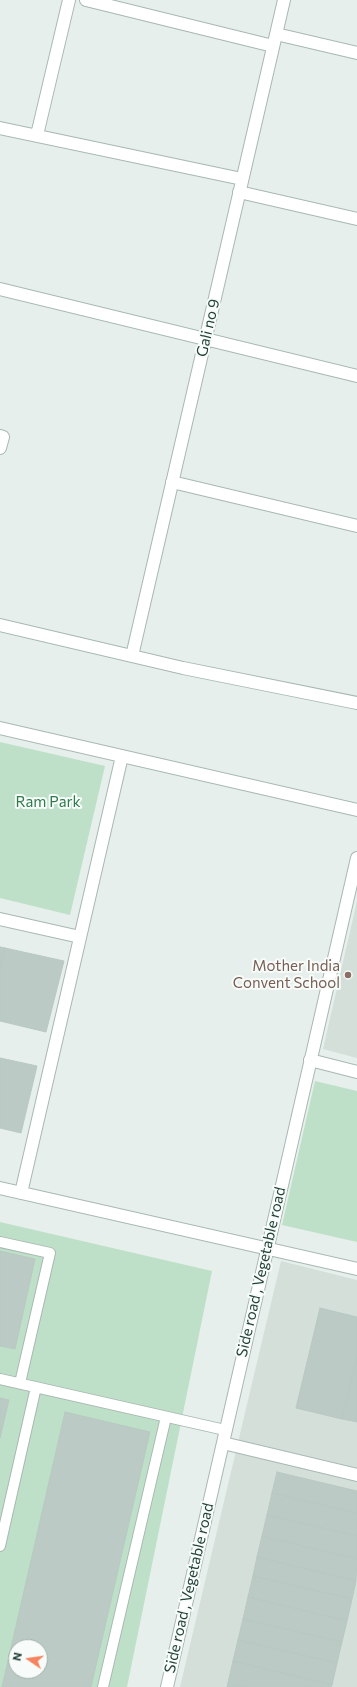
<!DOCTYPE html>
<html>
<head>
<meta charset="utf-8">
<style>
	body { margin:0 }
	#map { position:relative; width:357px; height:1687px; overflow:hidden; background:#e6efeb; font-family:Commissioner,sans-serif }
	canvas { display:block }
	.north { position:absolute; left:8px; top:1639px; width:40px; height:40px; box-sizing:border-box; background:#f7fbf9; border:1px solid #a3b1ad; border-radius:50%; rotate:283deg; font-size:11px; font-weight:700; line-height:16px; text-align:center; color:#24423a }
	.north::after { content:''; display:block; margin:auto; width:14px; height:18px; background:#f4845f; clip-path:polygon(50% 0,100% 100%,50% 72%,0 100%) }
</style>
</head>
<body>
<div id="map">
<canvas width="357" height="1687"></canvas>
<div class="north">N</div>
</div>
<script>
const ctx = document.querySelector('canvas').getContext('2d');
ctx.lineJoin = 'round';
function paint(path, color) {
  ctx.fillStyle = color;
  ctx.fill(path, 'evenodd');
}
function toPath(rows) {
  const path = new Path2D();
  for (const r of rows) {
    path.moveTo(r[0], r[1]);
    for (let i = 2; i < r.length; i += 2) path.lineTo(r[i], r[i + 1]);
  }
  return path;
}
function stroke(path, color, width, dash) {
  ctx.strokeStyle = color;
  ctx.lineWidth = width;
  ctx.lineCap = dash ? 'butt' : 'round';
  ctx.setLineDash(dash || []);
  ctx.stroke(path);
}
function write(font, color, halo, rows, align = 'center') {
  ctx.font = font + ' Commissioner,sans-serif';
  ctx.lineWidth = 4;
  ctx.setLineDash([]);
  ctx.textBaseline = 'middle';
  ctx.strokeStyle = halo;
  ctx.fillStyle = color;
  for (const [text, x, y, turn = 0] of rows) {
    ctx.save();
    ctx.translate(x, y);
    ctx.rotate((+turn || 0) * Math.PI / 180);
    ctx.textAlign = isNaN(turn) ? turn : align;
    if (halo) ctx.strokeText(text, 0, 0);
    ctx.fillText(text, 0, 0);
    ctx.restore();
  }
}
paint(toPath([
	[357,901,357,1058,323,1049],
	[281,1261,357,1280,357,1687,180,1687]
]), '#d4dfda');
paint(toPath([
	[0,742,105,766,70,915,0,898],
	[315,1081,357,1091,357,1242,282,1225],
	[0,1222,212,1271,127,1687,0,1687],
	[16,1647,40,1647,40,1671,16,1671]
]), '#bfe0c8');
const building = toPath([
	[0,947,5,948,0,970,0,947],
	[5,948,64,961,46,1032,0,1021,0,970,5,948],
	[0,1058,37,1066,21,1133,0,1128,0,1058],
	[0,1251,35,1259,15,1349,0,1346,0,1251],
	[320,1308,357,1317,357,1356,342,1419,296,1408,320,1308],
	[357,1356,357,1422,342,1419,357,1356],
	[0,1398,9,1400,0,1438,0,1398],
	[65,1412,150,1432,91,1687,2,1687,65,1412],
	[16,1647,40,1647,40,1671,16,1671,16,1647],
	[277,1472,357,1491,357,1513,272,1493,277,1472],
	[272,1493,357,1513,357,1536,267,1515,272,1493],
	[267,1515,357,1536,357,1559,262,1536,267,1515],
	[262,1536,357,1559,356,1581,257,1557,262,1536],
	[257,1557,356,1581,352,1599,253,1576,257,1557],
	[253,1576,352,1599,347,1621,248,1597,253,1576],
	[248,1597,347,1621,342,1642,243,1619,248,1597],
	[243,1619,342,1642,337,1663,238,1640,243,1619],
	[238,1640,337,1663,332,1685,233,1661,238,1640],
	[233,1661,332,1685,331,1687,245,1687,228,1683,233,1661],
	[228,1683,245,1687,227,1687,228,1683]
]);
paint(building, '#bbcac4');
stroke(building, '#b8c9c2', 1);
const lane = toPath([
	[0,1242,50,1253,20,1383],
	[0,1379,225,1430],
	[0,1546,36,1387],
	[103,1687,166,1417]
]);
const street = toPath([
	[86,0,273,46],
	[276,34,357,53],
	[0,128,242,179],
	[37,135,69,0],
	[239,192,357,219],
	[0,289,357,376],
	[0,436,3,437,0,448],
	[172,482,357,526],
	[0,625,183,668,357,703],
	[132,656,284,0],
	[0,728,357,810],
	[0,919,80,937],
	[310,1060,357,1072],
	[0,1188,357,1269],
	[21,1193,122,756],
	[223,1443,357,1475],
	[167,1687,357,858]
]);
stroke(lane, '#a8b8b2', 12);
stroke(street, '#a8b8b2', 14);
stroke(lane, '#fff', 10);
stroke(street, '#fff', 12);
for (const [x, y, r, color] of [
	[348,975,4,"#8d6e63"]
]) {
  const dot = new Path2D();
  dot.arc(x, y, r, 0, 2 * Math.PI);
  ctx.fillStyle = color;
  ctx.fill(dot);
  stroke(dot, '#f7fbf9', 1.5);
}
write('15px', '#24423a', '#f7fbf9', [
	["Gali no 9",208,328,-77],
	["Side road , Vegetable road",261,1272,-77],
	["Side road , Vegetable road",189,1588,-77]
]);
write('15px', '#2d7a4b', '#f7fbf9', [
	["Ram Park",48,802]
]);
write('15px', '#785e54', '#f7fbf9', [
	["Mother India",340,966],
	["Convent School",340,983]
], 'right');
</script>
</body>
</html>
